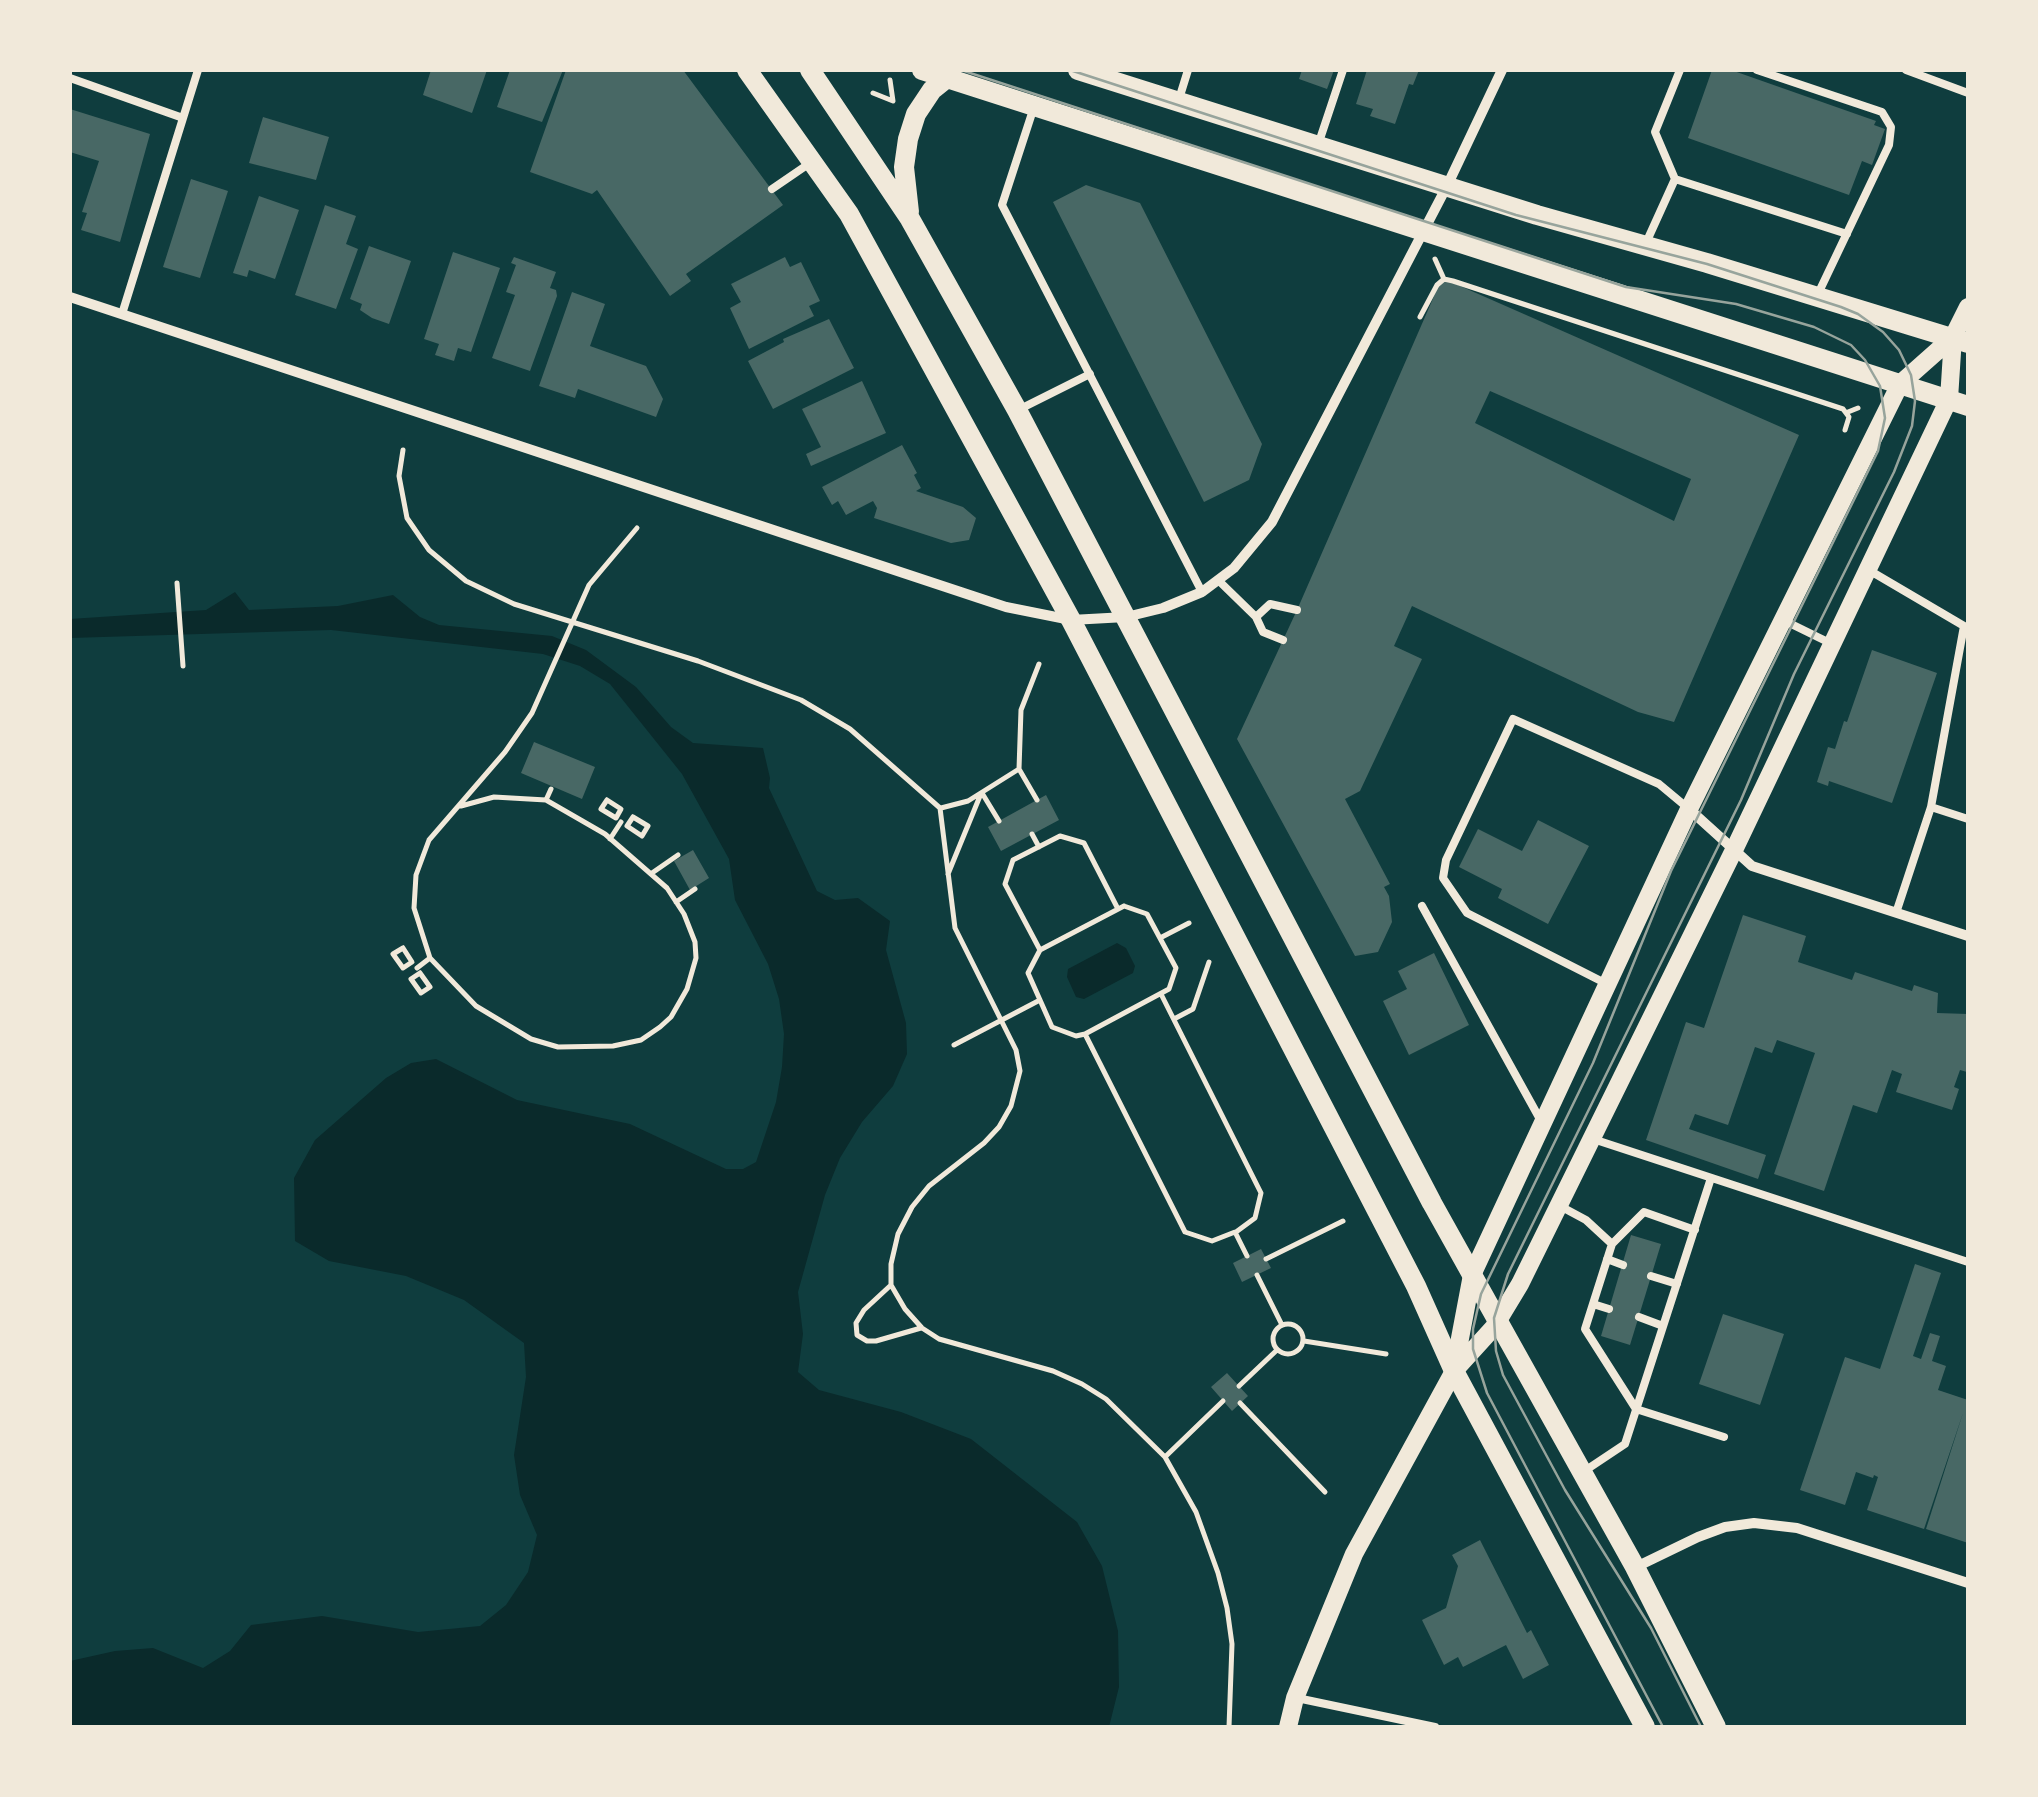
<!DOCTYPE html>
<html>
<head>
<meta charset="utf-8">
<style>
	body { margin:0 }
	#map { position:relative; width:2038px; height:1797px; overflow:hidden; background:#0f3d3e; font-family:"Sofia Sans Condensed",sans-serif }
	canvas { display:block }
	.frame { position:absolute; inset:0; border:72px solid #f1e9da; pointer-events:none }
</style>
</head>
<body>
<div id="map">
<canvas width="2038" height="1797"></canvas>
<div class="frame"></div>
</div>
<script>
const ctx = document.querySelector('canvas').getContext('2d');
ctx.lineJoin = 'round';
function paint(path, color) {
  ctx.fillStyle = color;
  ctx.fill(path, 'evenodd');
}
function toPath(rows) {
  const path = new Path2D();
  for (const r of rows) {
    if (r.length === 3) {
      path.moveTo(r[0] + r[2], r[1]);
      path.arc(r[0], r[1], r[2], 0, 2 * Math.PI);
      continue;
    }
    path.moveTo(r[0], r[1]);
    for (let i = 2; i < r.length; i += 2) path.lineTo(r[i], r[i + 1]);
  }
  return path;
}
function stroke(path, color, width, dash) {
  ctx.strokeStyle = color;
  ctx.lineWidth = width;
  ctx.lineCap = dash ? 'butt' : 'round';
  ctx.setLineDash(dash || []);
  ctx.stroke(path);
}
paint(toPath([
	[235,592,249,610,338,606,393,595,420,617,439,625,552,636,586,650,636,687,671,727,693,743,763,748,770,778,769,788,817,891,835,900,858,898,890,921,886,950,906,1023,907,1054,893,1086,862,1122,840,1158,825,1195,798,1292,803,1334,798,1372,819,1390,901,1412,971,1439,1077,1522,1102,1566,1118,1631,1119,1687,1109,1727,70,1727,70,1661,115,1651,153,1648,203,1668,230,1651,251,1625,322,1616,418,1632,480,1626,506,1605,528,1572,537,1535,520,1495,514,1455,526,1377,524,1343,464,1300,406,1276,329,1261,295,1241,294,1178,315,1140,386,1078,411,1063,436,1059,517,1100,630,1124,726,1169,743,1169,756,1162,776,1102,782,1067,784,1034,779,999,768,964,735,900,729,859,682,774,610,684,580,666,543,654,331,630,70,638,70,619,206,610],
	[1117,943,1126,948,1135,966,1133,973,1084,999,1076,997,1067,977,1068,969]
]), '#0a2a2b');
paint(toPath([
	[431,70,487,70,472,113,423,95],
	[510,70,563,70,542,122,497,107],
	[566,70,683,70,783,205,686,274,691,281,670,296,597,190,592,194,530,172],
	[1302,70,1334,70,1327,89,1299,79],
	[1367,70,1419,70,1413,85,1409,84,1395,124,1370,116,1373,109,1356,104],
	[1712,70,1731,70,1876,121,1874,125,1885,129,1872,165,1862,161,1849,195,1688,138],
	[70,109,150,134,120,242,81,230,87,213,82,212,99,161,70,152],
	[263,117,329,137,316,180,249,163],
	[191,179,228,191,200,278,163,267],
	[1086,185,1140,203,1262,444,1249,480,1204,502,1053,202],
	[259,196,299,210,275,279,249,270,247,277,233,273],
	[325,205,356,216,346,244,358,249,336,309,295,295],
	[369,246,411,261,389,324,372,318,360,310,362,304,350,299],
	[453,252,500,268,471,352,458,348,454,361,435,355,439,344,424,339],
	[514,257,556,272,550,288,556,290,557,296,530,371,492,358,515,295,506,292,516,265,511,263],
	[785,257,790,267,801,262,820,301,809,306,814,316,749,349,730,308,741,302,731,284],
	[1442,278,1799,435,1674,722,1638,712,1412,606,1394,646,1422,659,1360,791,1345,799,1390,884,1384,887,1389,896,1392,922,1378,952,1355,956,1237,739,1297,610],
	[1490,391,1691,479,1674,521,1475,423],
	[572,292,605,304,590,346,646,366,663,399,656,417,578,389,575,398,539,386],
	[829,319,854,368,773,409,748,361,784,342,783,339],
	[862,381,886,433,811,466,806,454,821,447,802,409],
	[902,445,917,473,914,475,921,488,916,491,963,507,976,518,969,540,951,543,874,518,877,508,873,501,846,515,838,501,832,505,822,487],
	[1872,650,1937,673,1892,803,1829,781,1828,786,1817,782,1828,747,1835,749,1844,721,1847,722],
	[534,742,595,767,582,799,521,773],
	[1046,795,1059,820,1001,851,988,827],
	[1538,820,1589,846,1548,924,1498,898,1502,889,1459,867,1478,829,1522,851],
	[693,850,709,878,690,890,674,861],
	[1743,915,1806,936,1798,962,1852,980,1855,972,1912,991,1914,985,1938,993,1937,1013,1968,1014,1968,1068,1967,1072,1960,1070,1954,1087,1959,1089,1952,1110,1896,1092,1902,1074,1892,1070,1877,1113,1853,1105,1824,1191,1774,1174,1815,1053,1777,1040,1772,1053,1755,1047,1728,1125,1695,1114,1689,1129,1766,1155,1758,1179,1646,1140,1686,1022,1704,1028],
	[1434,953,1469,1025,1409,1055,1383,1001,1407,989,1398,971],
	[1631,1235,1661,1244,1630,1345,1601,1336],
	[1261,1249,1271,1268,1242,1282,1233,1263],
	[1915,1264,1941,1273,1913,1356,1921,1359,1930,1333,1940,1336,1932,1361,1946,1366,1938,1390,1968,1400,1968,1543,1926,1529,1963,1413,1924,1529,1867,1510,1878,1477,1874,1475,1873,1478,1856,1472,1845,1505,1800,1490,1845,1357,1880,1369],
	[1723,1314,1784,1334,1760,1405,1699,1384],
	[1227,1373,1248,1396,1232,1411,1211,1387],
	[1480,1540,1527,1633,1531,1630,1549,1665,1523,1679,1506,1645,1463,1667,1458,1657,1444,1665,1422,1620,1446,1608,1458,1566,1452,1555]
]), '#486865');
stroke(toPath([
	[873,93,893,101,890,80],
	[1435,259,1444,279],
	[1420,317,1437,285,1444,279,1453,281,1843,409,1849,417,1845,430],
	[1848,412,1858,408],
	[403,450,399,476,407,518,429,550,466,581,514,604,698,661,801,700,850,729,940,808,955,928,1016,1050,1020,1071,1011,1106,999,1127,984,1143,929,1186,912,1207,898,1234,891,1264,891,1285,905,1309,922,1328,939,1339,1053,1371,1082,1384,1106,1399,1165,1457,1196,1512,1218,1573,1227,1608,1232,1644,1229,1727],
	[177,583,183,666],
	[1019,769,1037,800],
	[982,793,999,821],
	[546,800,551,789],
	[607,800,621,809,616,818,601,809,607,800],
	[461,806,494,797,546,800,605,834,667,888,684,914,695,942,696,958,687,989,671,1017,660,1027,641,1040,613,1046,558,1047,531,1039,476,1006,430,958,414,908,416,875,429,840,505,752,532,713,589,585,637,528],
	[941,808,968,801,1019,769,1021,710,1039,664],
	[633,817,648,826,642,836,627,826,633,817],
	[1032,834,1039,847],
	[610,839,621,822],
	[652,873,678,855],
	[948,874,980,796],
	[676,902,695,889],
	[1124,906,1147,914,1176,968,1169,989,1085,1034,1076,1036,1052,1027,1028,973,1040,950,1124,906],
	[1160,938,1189,923],
	[403,948,412,962,403,968,393,954,403,948],
	[1040,950,1005,884,1013,860,1060,836,1084,843,1118,909],
	[417,968,430,958],
	[420,973,430,987,421,993,411,979,420,973],
	[1161,994,1261,1193,1255,1218,1236,1232],
	[1174,1019,1193,1009,1209,962],
	[1085,1034,1185,1232,1212,1241,1235,1232,1247,1256],
	[954,1045,1040,1000],
	[1266,1259,1343,1221],
	[1257,1275,1282,1325],
	[891,1285,864,1310,856,1323,857,1335,867,1341,876,1341,921,1328],
	[1288,1339,15],
	[1304,1341,1386,1354],
	[1239,1386,1277,1350],
	[1240,1403,1325,1492],
	[1165,1457,1223,1401]
]), '#f1e9da', 5);
stroke(toPath([
	[1757,70,1882,112,1891,127,1889,145,1817,296],
	[1906,70,1968,93],
	[70,78,183,118],
	[1179,99,1188,70],
	[1033,110,1002,205,1202,592],
	[1319,142,1343,70],
	[1675,179,1847,234],
	[772,189,810,163],
	[1646,243,1675,179,1655,132,1680,70],
	[122,314,198,70],
	[1018,410,1090,374],
	[1867,569,1964,626,1931,807],
	[1218,580,1256,617,1263,632,1283,640],
	[1256,617,1270,604,1297,610],
	[1783,620,1832,644],
	[1422,906,1541,1121],
	[1896,913,1931,807,1968,819],
	[1605,983,1467,913,1443,878,1446,860,1513,719,1659,784,1689,809],
	[1593,1139,1968,1262],
	[1560,1206,1586,1220,1612,1244,1585,1329,1636,1409,1724,1437],
	[1612,1244,1644,1212,1695,1230],
	[1607,1259,1623,1265],
	[1651,1276,1677,1284],
	[1593,1304,1609,1309],
	[1639,1317,1663,1326],
	[1583,1472,1625,1444,1711,1178],
	[1297,1698,1435,1727]
]), '#f1e9da', 8);
stroke(toPath([
	[70,297,1006,607,1071,620,1126,617,1163,608,1202,592,1234,568,1272,522,1447,186,1502,70],
	[1689,809,1752,866,1968,936],
	[1636,1567,1698,1537,1725,1527,1754,1523,1797,1528,1968,1583]
]), '#f1e9da', 10);
stroke(toPath([
	[1454,1370,1472,1275,1689,809,1900,384,1953,337],
	[1288,1727,1295,1698,1354,1554,1454,1371,1494,1327,1520,1284,1734,850,1949,399,1953,337,1968,307]
]), '#f1e9da', 18);
stroke(toPath([
	[747,70,849,214,1071,620,1416,1286,1454,1371,1645,1727],
	[810,70,910,219,1017,410,1432,1203,1635,1567,1716,1727],
	[922,70,1968,406],
	[1078,70,1537,215,1707,263,1968,343],
	[909,212,904,167,908,139,916,114,932,90,947,78]
]), '#f1e9da', 20);
stroke(toPath([
	[961,70,1626,287,1736,304,1814,327,1851,345,1865,360,1880,386,1885,418,1878,451,1671,871,1593,1063,1481,1294,1473,1329,1473,1349,1487,1393,1663,1727],
	[1070,70,1516,215,1707,264,1841,307,1858,314,1883,332,1899,350,1911,375,1915,401,1912,426,1894,472,1794,674,1741,800,1508,1274,1494,1318,1496,1351,1503,1375,1565,1490,1651,1628,1701,1727]
]), '#97a49c', 2.5);
</script>
</body>
</html>
